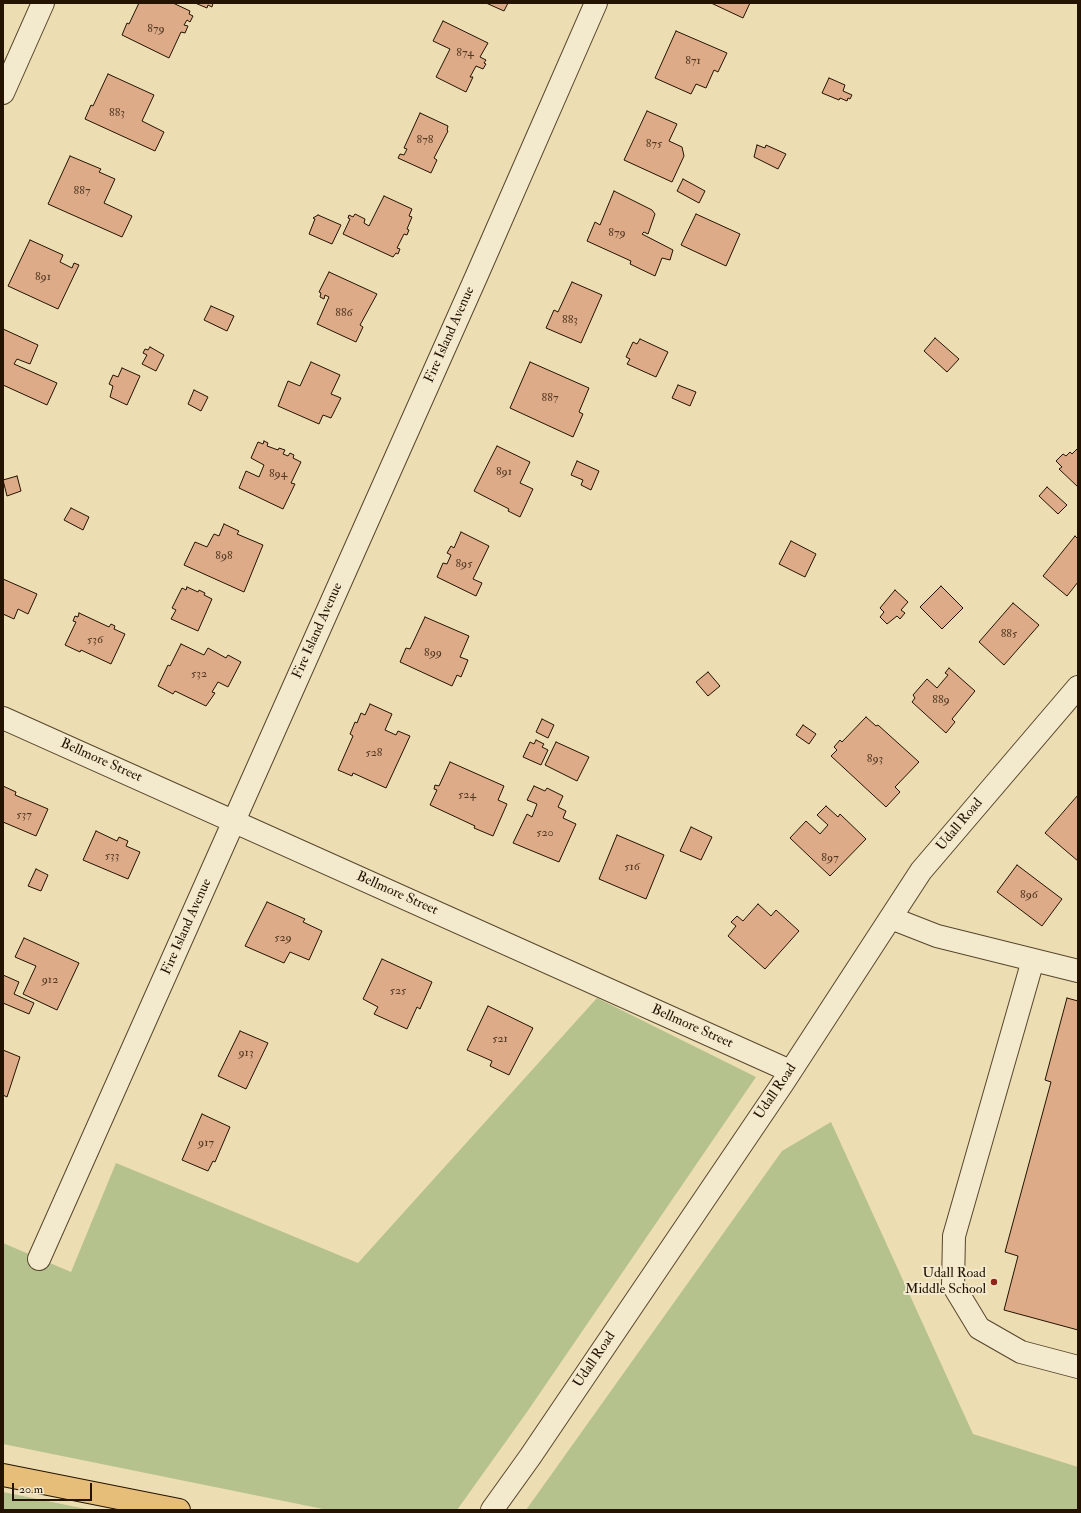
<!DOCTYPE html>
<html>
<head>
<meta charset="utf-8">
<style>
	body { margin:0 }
	#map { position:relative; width:1081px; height:1513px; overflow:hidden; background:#edddb2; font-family:"IM FELL Double Pica",serif }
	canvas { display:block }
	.frame { position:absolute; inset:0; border:4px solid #231300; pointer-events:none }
	.scale { position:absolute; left:12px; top:1483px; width:80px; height:18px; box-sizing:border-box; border:2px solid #231300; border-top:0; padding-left:5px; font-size:12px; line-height:14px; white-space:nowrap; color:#231300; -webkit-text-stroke:3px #f3e9cd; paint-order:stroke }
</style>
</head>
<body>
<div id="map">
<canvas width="1081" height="1513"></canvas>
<div class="frame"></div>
<div class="scale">20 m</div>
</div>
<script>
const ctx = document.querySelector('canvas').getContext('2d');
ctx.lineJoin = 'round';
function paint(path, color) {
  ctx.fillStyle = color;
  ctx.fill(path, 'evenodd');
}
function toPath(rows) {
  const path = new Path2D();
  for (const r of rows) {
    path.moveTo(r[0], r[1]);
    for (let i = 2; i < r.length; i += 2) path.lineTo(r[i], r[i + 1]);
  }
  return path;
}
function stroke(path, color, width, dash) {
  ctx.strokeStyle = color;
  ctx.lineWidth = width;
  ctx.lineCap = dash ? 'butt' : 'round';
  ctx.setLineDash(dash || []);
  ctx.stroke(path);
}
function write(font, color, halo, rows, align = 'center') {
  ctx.font = font + ' "IM FELL Double Pica",serif';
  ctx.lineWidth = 4;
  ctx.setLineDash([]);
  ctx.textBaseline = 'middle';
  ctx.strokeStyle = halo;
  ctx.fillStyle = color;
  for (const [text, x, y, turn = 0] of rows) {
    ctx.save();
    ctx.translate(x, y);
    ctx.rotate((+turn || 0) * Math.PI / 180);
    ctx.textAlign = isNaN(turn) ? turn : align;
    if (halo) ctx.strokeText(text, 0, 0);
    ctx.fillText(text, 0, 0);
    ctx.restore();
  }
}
paint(toPath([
	[597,998,756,1077,527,1412,457,1510,328,1510,3,1444,3,1243,71,1272,116,1163,358,1263],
	[831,1122,973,1434,1078,1467,1078,1510,526,1510,782,1151],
	[3,1492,91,1510,3,1510]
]), '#b5c28e');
const building = toPath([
	[139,3,173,3,190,11,189,14,193,16,190,22,187,20,184,25,188,26,185,33,181,32,169,58,122,35,127,23,129,24,139,3],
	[195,3,213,3,212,7,208,5,207,8,195,3],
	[486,3,508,3,504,11,486,3],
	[711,3,750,3,743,18,711,3],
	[443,21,488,43,480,57,486,60,484,63,486,64,483,69,476,66,470,77,473,77,466,92,436,77,450,49,433,41,443,21],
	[676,31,727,53,718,72,714,70,706,88,696,84,691,94,655,78,676,31],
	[108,74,154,95,142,121,164,132,155,151,85,119,91,105,93,106,108,74],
	[829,78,845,85,843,91,852,95,850,99,848,98,847,101,840,98,839,100,822,93,829,78],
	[647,111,677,124,669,141,682,147,684,156,672,182,624,160,647,111],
	[420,113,448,126,447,130,448,131,434,158,437,160,431,173,398,158,400,154,404,155,407,149,404,148,420,113],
	[757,145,765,148,766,145,786,154,778,169,754,157,757,145],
	[70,156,101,169,99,172,115,179,104,203,132,216,122,237,48,204,70,156],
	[683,179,705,191,699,203,677,191,683,179],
	[614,191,652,210,655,214,648,234,644,232,642,234,673,250,670,260,662,258,655,276,630,264,631,261,587,241,595,222,600,225,614,191],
	[384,196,412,209,409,216,412,217,407,229,409,230,407,235,404,234,397,248,400,249,398,254,396,253,393,257,343,234,350,219,348,218,349,215,353,217,355,214,365,219,364,223,369,226,384,196],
	[696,214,740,234,726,266,681,245,696,214],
	[318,215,341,225,332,244,309,234,315,219,313,218,318,215],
	[30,240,63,255,60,262,72,268,74,263,79,265,58,309,8,286,30,240],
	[329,272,377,294,360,325,363,327,356,342,317,324,329,297,325,295,324,299,320,297,321,293,319,292,329,272],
	[572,282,602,295,581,343,546,328,554,310,558,312,572,282],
	[211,306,234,316,227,331,204,320,211,306],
	[3,329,38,345,30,364,17,359,14,364,57,383,47,405,3,385,3,329],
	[935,338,959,359,947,372,924,351,935,338],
	[640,339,668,352,656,377,627,364,630,359,626,357,633,342,637,344,640,339],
	[150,347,164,355,156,371,142,364,147,355,143,353,145,349,148,350,150,347],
	[311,362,340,375,331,394,341,398,331,418,323,415,319,424,278,406,288,381,300,386,311,362],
	[530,362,589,388,579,412,583,414,573,437,510,408,530,362],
	[122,368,140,376,127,405,110,397,113,386,109,384,113,375,118,377,122,368],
	[678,385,696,392,690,406,672,398,678,385],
	[194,390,208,397,201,411,188,404,194,390],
	[264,441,268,443,267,446,278,450,279,448,285,450,283,454,288,456,290,453,294,455,293,458,301,462,291,483,295,484,283,509,239,488,246,471,259,477,264,465,251,458,258,442,263,444,264,441],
	[497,446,530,462,520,483,533,489,520,517,508,511,509,509,474,491,497,446],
	[1078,448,1078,487,1059,469,1062,467,1056,461,1063,454,1066,456,1070,452,1072,454,1078,448],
	[577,461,599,471,591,490,581,485,583,480,571,475,577,461],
	[17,476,21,491,7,496,3,480,17,476],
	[1047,487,1067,505,1058,514,1039,496,1047,487],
	[71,508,89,517,83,530,64,520,71,508],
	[224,524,239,531,237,534,263,545,244,592,184,565,195,542,207,547,214,534,219,536,224,524],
	[461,532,489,546,473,579,482,583,476,596,437,577,443,563,447,564,451,555,447,553,451,546,454,548,461,532],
	[1075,536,1078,539,1078,582,1067,596,1043,576,1075,536],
	[791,541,816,554,805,577,779,564,791,541],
	[3,579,37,594,28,614,18,609,14,619,3,614,3,579],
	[941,586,963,608,942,629,920,607,941,586],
	[187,587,198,592,199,590,205,593,204,595,212,599,198,631,171,619,176,610,172,608,182,588,186,590,187,587],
	[895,590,908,602,901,610,905,613,900,619,897,616,887,624,880,617,884,612,880,608,895,590],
	[1013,603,1039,625,1004,665,979,642,1013,603],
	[79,613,109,627,111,624,115,626,114,629,125,634,111,664,81,650,80,652,65,645,76,622,73,621,75,616,78,617,79,613],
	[425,617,469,636,460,657,468,660,461,677,457,675,452,686,400,662,406,648,410,649,425,617],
	[181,644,204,655,208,648,226,658,228,655,241,662,228,687,218,682,212,692,215,693,206,706,175,691,173,694,158,686,168,665,170,666,181,644],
	[949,668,975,691,952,719,955,722,946,733,912,702,915,698,913,695,927,679,937,688,948,675,945,673,949,668],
	[708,672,720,686,708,696,696,682,708,672],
	[370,704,392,714,385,730,396,735,398,731,410,736,386,788,353,773,352,776,338,770,353,736,350,734,355,722,357,723,361,713,365,715,370,704],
	[866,717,876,726,878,725,919,762,895,787,900,792,886,807,831,756,837,750,834,747,840,740,842,742,866,717],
	[542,719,554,725,548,738,536,732,542,719],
	[803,725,816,734,809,744,796,735,803,725],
	[536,740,544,744,542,747,548,750,541,765,523,757,530,742,534,744,536,740],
	[556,742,589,757,577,781,545,765,556,742],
	[450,762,504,786,498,800,507,804,493,836,474,828,475,826,430,805,437,790,434,789,435,785,439,786,450,762],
	[3,786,16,792,15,795,48,809,36,836,3,822,3,786],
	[534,786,545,791,547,788,563,796,558,807,566,811,563,818,576,824,559,862,513,843,527,814,532,817,537,804,527,800,534,786],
	[1078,795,1078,861,1045,833,1078,795],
	[826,806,838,817,840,814,866,839,830,876,790,838,806,821,820,834,828,825,817,815,826,806],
	[691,827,712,837,701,860,680,851,691,827],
	[96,831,117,841,119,837,128,841,126,846,140,852,128,879,83,860,96,831],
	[617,835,664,855,646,899,599,879,617,835],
	[1017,865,1062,899,1042,926,997,892,1017,865],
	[36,869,48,875,41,891,28,886,36,869],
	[267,902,305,919,303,922,322,931,309,960,290,952,284,963,245,946,267,902],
	[758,904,771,916,776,910,799,931,765,969,728,936,736,926,731,922,737,916,743,921,758,904],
	[24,938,79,963,57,1010,23,994,36,966,15,957,24,938],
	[382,959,432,982,420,1009,417,1007,407,1029,374,1014,378,1007,363,999,382,959],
	[3,975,19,982,14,994,34,1003,29,1014,3,1003,3,975],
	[1067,998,1078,1001,1078,1330,1004,1310,1018,1256,1005,1252,1051,1082,1045,1080,1067,998],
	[488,1006,533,1028,509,1075,490,1066,492,1061,467,1050,488,1006],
	[240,1031,268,1043,246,1089,218,1076,240,1031],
	[3,1050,20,1057,7,1097,3,1095,3,1050],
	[202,1114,230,1127,215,1162,213,1161,208,1171,182,1160,202,1114]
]);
paint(building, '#deab89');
stroke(building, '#231300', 1);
const minor = toPath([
	[3,93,43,3],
	[3,718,790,1071],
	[891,918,937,936,1078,971],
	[1033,960,954,1236,953,1285,979,1328,1021,1352,1078,1367],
	[39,1259,477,275,596,3],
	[492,1510,530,1457,783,1083,921,871,1078,687]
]);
const highway = toPath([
	[3,1475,179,1510]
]);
stroke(minor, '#56462c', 24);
stroke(highway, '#231300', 24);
stroke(minor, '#f3e9cd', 22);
stroke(highway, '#e6be79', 22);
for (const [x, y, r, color] of [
	[994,1282,4,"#8f2418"]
]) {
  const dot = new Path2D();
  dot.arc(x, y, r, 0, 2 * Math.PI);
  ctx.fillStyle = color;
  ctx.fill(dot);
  stroke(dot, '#f3e9cd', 1.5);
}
write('12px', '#523922', null, [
	["879",156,29],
	["874",465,53],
	["871",693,61],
	["883",117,113],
	["878",425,140],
	["875",654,144],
	["887",82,191],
	["879",617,233],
	["891",43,277],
	["886",344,313],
	["883",570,320],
	["887",550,398],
	["891",504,472],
	["894",278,474],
	["898",224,556],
	["895",464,564],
	["885",1009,634],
	["536",95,640],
	["899",433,653],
	["532",199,674],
	["889",941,700],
	["528",374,753],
	["893",875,759],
	["524",467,795],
	["537",24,815],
	["520",545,833],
	["533",112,856],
	["897",830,858],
	["516",632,867],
	["896",1029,895],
	["529",283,938],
	["912",50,980],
	["525",398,991],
	["521",500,1039],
	["913",246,1053],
	["917",206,1143]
]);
write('14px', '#231300', '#f3e9cd', [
	["Fire Island Avenue",450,335,-66],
	["Fire Island Avenue",318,631,-66],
	["Bellmore Street",101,761,24],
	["Udall Road",960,825,-50],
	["Bellmore Street",397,894,24],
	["Fire Island Avenue",187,927,-66],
	["Bellmore Street",692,1027,24],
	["Udall Road",776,1092,-56],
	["Udall Road",595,1360,-56]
]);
write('14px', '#231300', '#f3e9cd', [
	["Udall Road",986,1274],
	["Middle School",986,1290]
], 'right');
</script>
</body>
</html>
